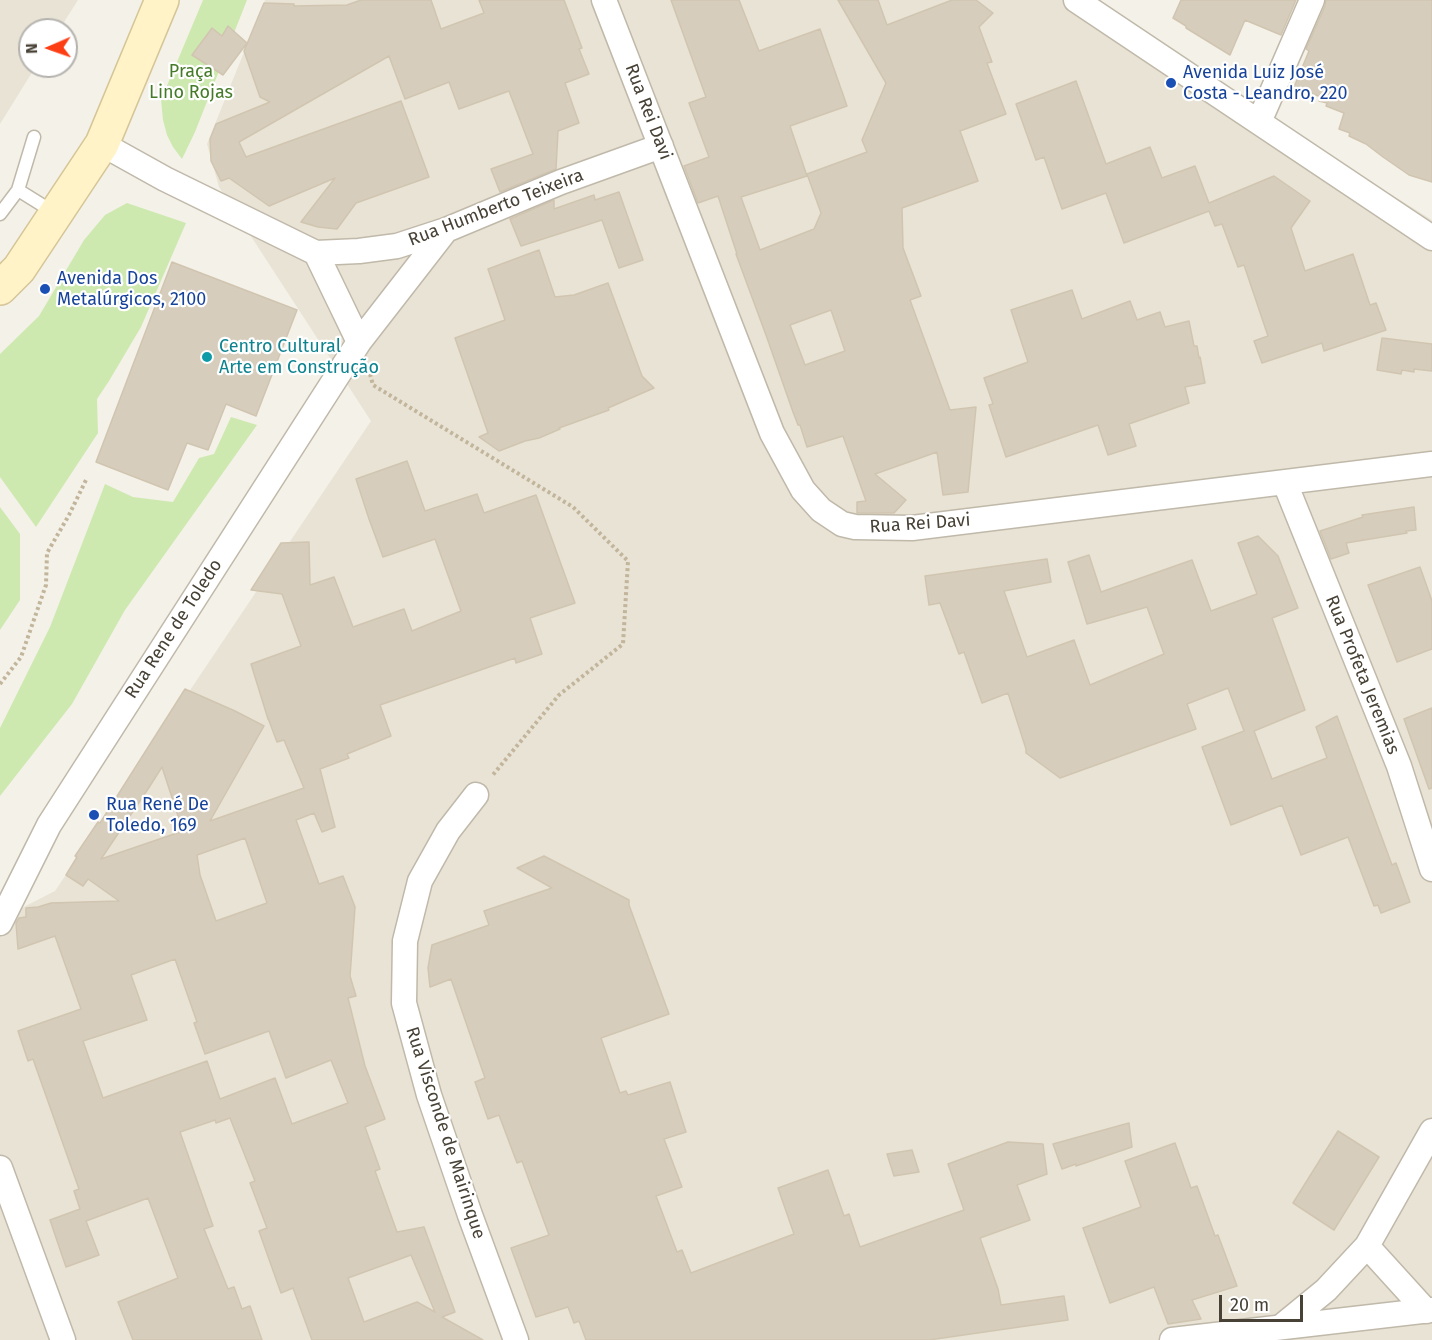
<!DOCTYPE html>
<html>
<head>
<meta charset="utf-8">
<style>
	body { margin:0 }
	#map { position:relative; width:1432px; height:1340px; overflow:hidden; background:#f4f1e8; font-family:"Fira Sans",sans-serif }
	canvas { display:block }
	.north { position:absolute; left:18px; top:18px; width:60px; height:60px; box-sizing:border-box; background:#fff; border:2px solid #b5b3af; border-radius:50%; rotate:268deg; font-size:16px; font-weight:700; line-height:24px; text-align:center; color:#474136 }
	.north::after { content:''; display:block; margin:auto; width:21px; height:27px; background:#fd3e15; clip-path:polygon(50% 0,100% 100%,50% 72%,0 100%) }
	.scale { position:absolute; left:1219px; top:1295px; width:84px; height:27px; box-sizing:border-box; border:3px solid #474136; border-top:0; padding-left:8px; font-size:18px; line-height:21px; white-space:nowrap; color:#474136; -webkit-text-stroke:4px #fff; paint-order:stroke }
</style>
</head>
<body>
<div id="map">
<canvas width="1432" height="1340"></canvas>
<div class="north">N</div>
<div class="scale">20 m</div>
</div>
<script>
const ctx = document.querySelector('canvas').getContext('2d');
ctx.lineJoin = 'round';
function paint(path, color) {
  ctx.fillStyle = color;
  ctx.fill(path, 'evenodd');
}
function toPath(rows) {
  const path = new Path2D();
  for (const r of rows) {
    path.moveTo(r[0], r[1]);
    for (let i = 2; i < r.length; i += 2) path.lineTo(r[i], r[i + 1]);
  }
  return path;
}
function stroke(path, color, width, dash) {
  ctx.strokeStyle = color;
  ctx.lineWidth = width;
  ctx.lineCap = dash ? 'butt' : 'round';
  ctx.setLineDash(dash || []);
  ctx.stroke(path);
}
function write(font, color, halo, rows, align = 'center') {
  ctx.font = font + ' "Fira Sans",sans-serif';
  ctx.lineWidth = 4.5;
  ctx.setLineDash([]);
  ctx.textBaseline = 'middle';
  ctx.strokeStyle = halo;
  ctx.fillStyle = color;
  for (const [text, x, y, turn = 0] of rows) {
    ctx.save();
    ctx.translate(x, y);
    ctx.rotate((+turn || 0) * Math.PI / 180);
    ctx.textAlign = isNaN(turn) ? turn : align;
    if (halo) ctx.strokeText(text, 0, 0);
    ctx.fillText(text, 0, 0);
    ctx.restore();
  }
}
paint(toPath([
	[0,0,78,0,59,30,30,30,30,66,36,66,0,124],
	[265,0,1081,0,1432,220,1432,1340,0,1340,0,919,55,891,371,421,219,187,207,144]
]), '#e8e3d5');
paint(toPath([
	[203,0,247,0,195,132,182,159,173,147,167,135,163,120,161,100],
	[127,203,186,223,141,327,109,381,97,399,98,433,36,527,0,477,0,354,39,316,84,240,105,215],
	[231,417,257,425,125,610,72,704,0,796,0,728,50,627,105,484,133,497,173,502,199,458,214,454],
	[0,507,20,534,20,600,0,630]
]), '#cee9b0');
const building = toPath([
	[361,0,431,0,441,29,484,13,479,0,564,0,582,48,579,49,589,74,565,83,579,123,558,131,556,169,500,192,491,169,533,154,509,91,459,109,449,82,405,99,389,56,239,142,246,157,401,101,429,177,356,203,337,229,318,227,301,222,335,178,269,206,229,178,221,181,211,161,210,139,216,124,270,102,260,97,244,51,264,3,294,4,294,6,347,5,361,0],
	[671,0,739,0,759,51,820,29,847,106,790,126,807,176,741,197,760,250,814,229,821,213,807,174,867,152,862,140,886,83,838,0,878,0,887,25,952,0,976,0,993,13,979,27,992,62,987,63,1006,114,960,131,978,181,902,208,903,248,921,296,910,300,950,410,976,407,968,492,943,495,937,452,875,474,906,500,894,513,857,513,857,502,866,501,843,436,807,447,800,425,798,425,793,412,766,335,736,254,737,254,718,196,698,203,684,166,709,157,689,103,706,97,671,0],
	[831,310,845,351,805,365,790,325,831,310],
	[1181,0,1296,0,1281,35,1245,20,1230,55,1186,28,1186,26,1173,18,1181,0],
	[1326,0,1432,0,1432,182,1409,175,1383,157,1366,144,1349,136,1350,133,1339,129,1344,113,1326,106,1327,103,1319,101,1321,97,1294,87,1309,51,1306,49,1325,6,1326,0],
	[228,26,247,43,223,75,192,55,212,28,222,36,228,26],
	[1076,81,1106,164,1150,147,1162,178,1195,166,1209,203,1274,176,1310,201,1291,228,1305,271,1353,254,1370,305,1376,303,1386,330,1324,351,1322,343,1262,363,1254,341,1268,336,1244,265,1238,267,1222,224,1215,226,1209,211,1124,243,1106,193,1062,209,1044,157,1036,160,1016,104,1076,81],
	[619,192,643,260,619,268,602,220,521,246,510,219,554,200,554,209,594,195,595,200,619,192],
	[539,250,555,297,574,295,608,283,642,376,654,388,608,408,609,410,559,428,560,429,539,438,525,441,499,451,479,437,488,433,455,338,505,320,488,269,539,250],
	[172,262,297,310,256,416,226,404,208,450,187,443,168,490,96,462,172,262],
	[1072,290,1082,319,1130,301,1137,320,1160,312,1165,327,1189,321,1194,346,1197,346,1199,358,1200,357,1205,383,1185,387,1189,403,1129,424,1136,446,1108,455,1098,425,1006,457,989,405,993,404,984,378,1028,362,1011,310,1072,290],
	[1382,338,1432,344,1432,371,1414,369,1414,372,1402,370,1401,374,1377,370,1382,338],
	[407,461,425,511,477,494,484,513,536,495,575,603,530,618,542,654,516,663,515,658,380,705,391,736,347,754,349,758,320,769,335,827,322,832,314,813,296,820,319,884,343,876,355,907,350,976,356,996,348,998,365,1066,385,1119,365,1127,380,1169,375,1171,397,1232,424,1227,455,1312,442,1317,483,1340,312,1340,293,1288,281,1293,259,1231,267,1228,250,1183,255,1181,230,1118,216,1123,215,1120,180,1132,213,1226,204,1229,228,1289,234,1287,242,1309,250,1306,262,1340,133,1340,118,1302,178,1278,148,1198,86,1221,99,1255,66,1267,50,1220,80,1209,74,1191,79,1189,33,1059,28,1061,18,1031,81,1009,55,936,18,949,16,923,19,918,26,917,26,908,38,907,51,903,119,901,88,879,83,886,66,875,77,857,75,856,98,822,100,823,185,689,235,711,264,726,210,821,304,788,284,740,277,742,268,718,268,719,251,664,301,646,282,594,251,590,281,543,309,542,310,585,334,577,353,627,404,609,412,631,461,611,435,539,383,557,369,519,356,479,407,461],
	[162,767,183,831,101,859,148,789,162,767],
	[245,838,267,903,216,921,200,875,197,855,245,838],
	[175,959,197,1022,194,1023,205,1054,269,1031,286,1078,331,1060,348,1103,292,1124,275,1078,220,1099,207,1061,103,1098,83,1041,147,1020,131,975,175,959],
	[411,1255,435,1312,417,1302,364,1322,348,1278,411,1255],
	[1414,507,1416,530,1406,531,1407,533,1346,543,1349,553,1331,559,1320,531,1363,517,1362,515,1414,507],
	[1258,536,1278,556,1298,608,1272,618,1305,710,1254,731,1272,779,1327,758,1316,727,1337,716,1392,865,1396,863,1410,902,1381,913,1378,905,1374,906,1348,837,1301,855,1282,805,1231,825,1202,747,1244,731,1228,688,1187,704,1196,729,1060,778,1026,753,1026,749,1008,693,982,703,964,652,959,654,940,603,929,605,925,576,1047,559,1051,582,1004,591,1027,657,1074,640,1090,685,1164,654,1147,607,1087,624,1068,562,1089,555,1101,592,1192,560,1211,611,1257,594,1238,543,1258,536],
	[1420,567,1432,601,1432,649,1397,662,1368,585,1420,567],
	[1432,708,1432,788,1429,789,1404,719,1432,708],
	[544,856,629,900,629,905,669,1014,601,1038,620,1093,626,1091,628,1095,670,1082,686,1132,664,1139,682,1187,656,1196,677,1252,682,1250,691,1273,794,1234,778,1188,828,1170,844,1216,849,1214,860,1247,964,1210,948,1164,1008,1142,1043,1144,1047,1174,1017,1185,1030,1220,980,1238,998,1289,1001,1305,1064,1296,1068,1320,929,1340,586,1340,579,1321,574,1323,568,1307,536,1317,511,1248,549,1235,522,1161,517,1163,499,1115,488,1119,475,1082,485,1078,451,979,430,987,428,968,432,945,489,925,484,911,552,888,517,868,544,856],
	[1129,1123,1132,1147,1076,1166,1076,1164,1062,1169,1053,1144,1129,1123],
	[1338,1131,1379,1157,1334,1230,1293,1203,1338,1131],
	[1175,1143,1191,1188,1197,1186,1215,1236,1218,1235,1237,1286,1192,1300,1201,1319,1168,1324,1154,1287,1110,1303,1083,1228,1141,1207,1125,1161,1175,1143],
	[912,1150,919,1172,894,1176,887,1154,912,1150]
]);
paint(building, '#d6cdbd');
stroke(building, '#d1c5b0', 1.5);
const service = toPath([
	[18,190,55,213],
	[0,214,18,190,34,137]
]);
const minor = toPath([
	[604,0,772,433,803,490,821,510,842,524,855,527,912,528,1432,464],
	[1076,0,1432,238],
	[1259,122,1312,0],
	[102,144,165,179,316,253,359,251,397,246,446,230,561,182,661,146],
	[359,342,446,230],
	[1285,483,1399,766,1432,869],
	[476,795,448,831,420,881,405,941,404,1003,429,1095,470,1215,516,1340],
	[0,923,49,825,359,342,316,253],
	[0,1168,63,1340],
	[1367,1246,1426,1311],
	[1282,1326,1326,1290,1367,1246,1432,1131],
	[1172,1340,1432,1310]
]);
const secondary = toPath([
	[0,288,19,269,102,144,162,0]
]);
stroke(service, '#c0b9aa', 15);
stroke(minor, '#c0b9aa', 27);
stroke(secondary, '#d5c597', 36);
stroke(toPath([
	[370,374,373,385,573,507,628,561,623,644,559,695,492,776],
	[0,684,21,657,46,585,47,553,69,515,86,480]
]), '#c2b59b', 4, [3, 3]);
stroke(service, '#fff', 12);
stroke(minor, '#fff', 24);
stroke(secondary, '#fff3c7', 33);
for (const [x, y, r, color] of [
	[1171,83,6,"#1a4fb4"],
	[45,289,6,"#1a4fb4"],
	[207,357,6,"#0f9aa8"],
	[94,815,6,"#1a4fb4"]
]) {
  const dot = new Path2D();
  dot.arc(x, y, r, 0, 2 * Math.PI);
  ctx.fillStyle = color;
  ctx.fill(dot);
  stroke(dot, '#fff', 2);
}
write('18px', '#457b28', '#fff', [
	["Praça",191,72],
	["Lino Rojas",191,93]
]);
write('18px', '#164399', '#fff', [
	["Avenida Luiz José",1183,73],
	["Costa - Leandro, 220",1183,94],
	["Avenida Dos",57,279],
	["Metalúrgicos, 2100",57,300],
	["Rua René De",106,805],
	["Toledo, 169",106,826]
], 'left');
write('18px', '#474136', '#fff', [
	["Rua Rei Davi",648,112,69],
	["Rua Humberto Teixeira",496,208,-21],
	["Rua Rei Davi",920,524,-4],
	["Rua Rene de Toledo",174,629,-57],
	["Rua Profeta Jeremias",1362,675,68],
	["Rua Visconde de Mairinque",445,1133,72]
]);
write('18px', '#0d838f', '#fff', [
	["Centro Cultural",219,347],
	["Arte em Construção",219,368]
], 'left');
</script>
</body>
</html>
